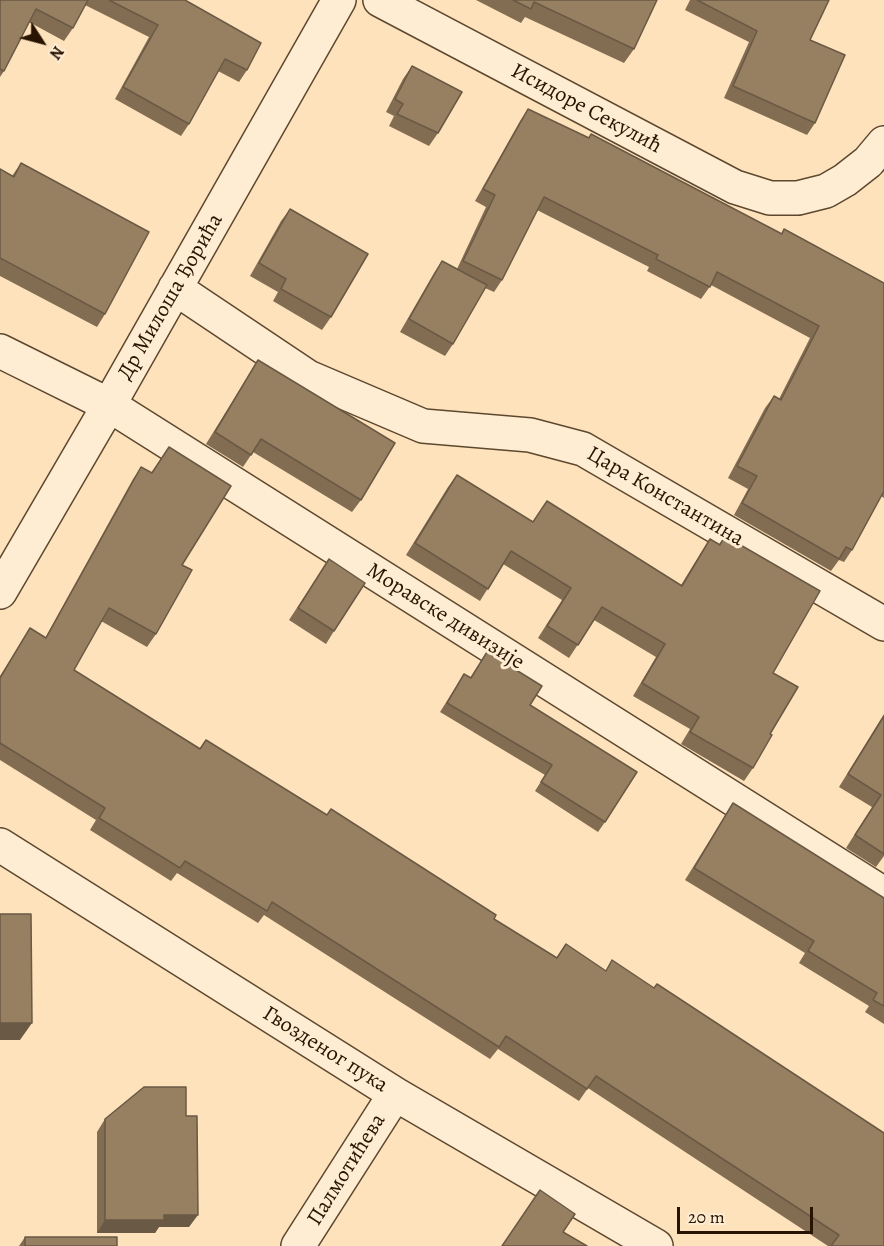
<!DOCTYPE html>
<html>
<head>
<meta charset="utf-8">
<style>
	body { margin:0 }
	#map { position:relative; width:884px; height:1246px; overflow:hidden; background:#fde2bb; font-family:Alegreya,serif }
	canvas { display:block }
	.north { position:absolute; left:12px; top:12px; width:60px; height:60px; -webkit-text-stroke:4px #feecd3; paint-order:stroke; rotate:126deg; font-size:16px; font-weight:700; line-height:24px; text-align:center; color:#281400 }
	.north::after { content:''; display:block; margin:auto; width:21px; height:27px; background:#281400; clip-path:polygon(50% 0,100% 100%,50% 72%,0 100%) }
	.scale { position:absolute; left:677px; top:1207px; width:136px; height:27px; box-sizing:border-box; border:3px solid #281400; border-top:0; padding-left:8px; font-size:18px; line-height:21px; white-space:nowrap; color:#281400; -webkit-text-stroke:4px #feecd3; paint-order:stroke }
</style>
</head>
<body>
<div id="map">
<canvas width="884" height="1246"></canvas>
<div class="north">N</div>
<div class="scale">20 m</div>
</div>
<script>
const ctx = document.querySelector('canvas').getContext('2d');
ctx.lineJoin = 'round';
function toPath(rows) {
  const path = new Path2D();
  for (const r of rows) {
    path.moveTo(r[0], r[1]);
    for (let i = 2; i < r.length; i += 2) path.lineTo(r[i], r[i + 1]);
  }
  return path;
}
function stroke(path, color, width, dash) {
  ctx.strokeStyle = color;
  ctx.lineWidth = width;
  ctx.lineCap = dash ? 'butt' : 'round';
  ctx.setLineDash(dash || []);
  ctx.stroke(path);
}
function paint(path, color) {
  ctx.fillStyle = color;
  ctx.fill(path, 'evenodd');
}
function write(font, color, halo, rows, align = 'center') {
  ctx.font = font + ' Alegreya,serif';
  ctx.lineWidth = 6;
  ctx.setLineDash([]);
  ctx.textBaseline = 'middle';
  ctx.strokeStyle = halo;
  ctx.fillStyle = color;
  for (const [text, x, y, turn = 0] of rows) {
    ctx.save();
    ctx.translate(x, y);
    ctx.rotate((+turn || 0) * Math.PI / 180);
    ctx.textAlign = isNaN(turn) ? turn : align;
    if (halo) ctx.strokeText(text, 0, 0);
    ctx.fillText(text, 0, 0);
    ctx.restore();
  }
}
const minor = toPath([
	[380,0,735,187,770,198,798,198,826,191,845,180,868,162,884,143],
	[175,288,308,377,423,426,530,435,583,449,884,624],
	[0,351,109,405,884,894],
	[0,592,109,405,339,0],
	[0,845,395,1094,656,1246],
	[298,1246,395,1094]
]);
stroke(minor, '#5d482f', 36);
stroke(minor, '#feecd3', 33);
paint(toPath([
	[0,0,185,0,247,70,239,82,218,71,189,124,181,136,115,99,149,37,85,5,73,28,64,41,29,22,4,71,0,77],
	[476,0,657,0,634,49,624,63,525,17,521,23],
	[690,0,829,0,810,40,815,123,807,135,724,98,749,42,685,10],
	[412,66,438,133,429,146,389,126,394,116,386,112,403,79],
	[528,109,588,138,591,134,781,234,784,229,884,283,884,498,881,496,852,550,844,562,839,560,831,571,734,515,748,489,728,478,765,408,774,396,779,399,810,338,711,285,701,299,647,271,649,267,537,210,502,280,494,292,485,288,453,344,445,356,400,332,434,273,442,261,457,269,486,207,475,201,520,121],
	[21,163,105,314,97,327,0,276,0,169,12,176],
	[290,209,331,317,322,330,273,301,278,292,250,276,281,221],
	[258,360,361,500,352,512,253,452,243,467,206,444,250,373],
	[169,447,182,565,156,634,147,647,101,621,74,670,200,748,206,740,494,919,556,958,566,944,884,1246,828,1246,588,1088,579,1101,498,1049,490,1059,264,915,258,923,177,873,171,881,90,830,96,820,0,760,0,676,30,628,45,638,133,479,141,467,151,473],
	[457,475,533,522,547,501,681,585,702,551,710,539,719,544,725,536,773,673,770,734,753,768,744,781,681,744,690,729,633,696,656,657,594,620,569,658,538,638,562,600,503,564,480,601,406,555,448,487],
	[329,559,334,631,326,644,289,620],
	[487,652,530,705,605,822,598,832,535,791,545,775,440,712,464,674,470,678],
	[884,714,884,856,876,867,846,848,872,807,839,787],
	[733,803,884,898,884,1024,865,1012,869,1006,799,963,805,953,685,880],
	[186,1116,189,1227,159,1227,155,1233,97,1233,97,1132,105,1119],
	[25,1237,117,1246,19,1246]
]), '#826d53');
paint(toPath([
	[0,1023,32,1023,20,1040,0,1040],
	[164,1215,198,1215,189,1227,159,1227,155,1233,97,1233,105,1220]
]), '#6a5944');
const building = toPath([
	[0,0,88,0,73,28,36,9,4,71,0,69,0,0],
	[109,0,185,0,261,43,247,70,225,59,189,124,123,87,158,25,109,0],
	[513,0,657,0,634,49,534,2,531,9,513,0],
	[697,0,829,0,810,40,845,55,815,123,733,86,757,31,697,0],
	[412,66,462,92,438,133,397,114,403,104,395,99,412,66],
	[528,109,589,138,591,134,782,234,784,229,884,283,884,491,852,550,846,547,839,559,742,503,757,476,737,466,774,396,781,400,819,326,717,272,710,287,656,259,658,255,544,197,502,280,463,261,495,195,483,189,528,109],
	[21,163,149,232,105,314,0,258,0,169,14,177,21,163],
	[290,209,368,254,331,317,281,289,286,279,259,263,290,209],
	[442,261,487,285,453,344,409,319,442,261],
	[258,360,395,443,361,500,261,439,251,455,215,432,258,360],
	[169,447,231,486,182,565,192,570,156,634,109,608,74,670,200,749,206,740,327,815,331,809,496,915,494,919,557,958,566,944,606,971,612,960,654,988,657,984,884,1133,884,1246,831,1246,839,1235,596,1076,587,1089,506,1036,499,1047,272,902,267,911,185,861,180,868,99,818,105,808,0,743,0,678,30,628,46,638,141,467,152,473,169,447],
	[457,475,533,522,547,501,682,586,710,539,720,545,725,536,820,591,773,673,798,687,770,734,772,735,753,768,690,732,699,717,642,683,665,644,602,607,578,645,547,626,571,588,511,551,488,589,415,543,457,475],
	[329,559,365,583,334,631,298,608,329,559],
	[487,652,542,686,530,705,637,772,605,822,541,782,552,765,447,703,464,674,471,678,487,652],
	[884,716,884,854,855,835,881,795,848,774,884,716],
	[733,803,884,898,884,1006,873,1000,877,993,808,951,814,941,694,868,733,803],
	[0,914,31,914,32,1023,0,1023,0,914],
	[144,1087,186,1087,186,1116,197,1116,198,1215,164,1215,164,1220,105,1220,105,1119,144,1087],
	[540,1190,575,1214,563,1232,587,1246,502,1246,540,1190],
	[25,1237,117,1237,117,1246,25,1246,25,1237]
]);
paint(building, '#977f61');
stroke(building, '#6a5944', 1.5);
write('22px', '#281400', '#feecd3', [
	["Исидоре Секулић",586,109,28],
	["Др Милоша Ђорића",171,297,-60],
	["Цара Константина",665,497,30],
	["Моравске дивизије",445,617,32],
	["Гвозденог пука",325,1050,32],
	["Палмотићева",347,1170,-58]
]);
</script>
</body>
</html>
